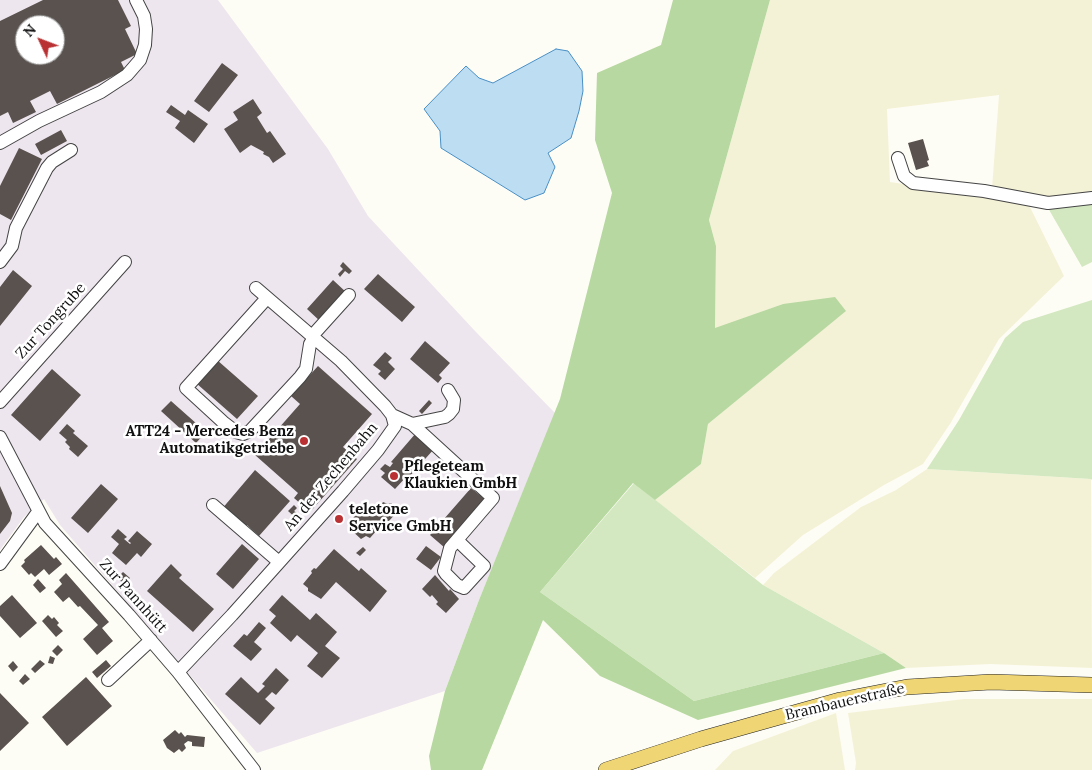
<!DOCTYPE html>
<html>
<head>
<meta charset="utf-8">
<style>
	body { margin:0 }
	#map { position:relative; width:1092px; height:770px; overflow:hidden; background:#fefdf5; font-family:Lora,serif }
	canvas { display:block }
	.north { position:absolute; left:15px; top:15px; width:50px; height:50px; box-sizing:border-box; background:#fff; border:1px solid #a0a0a0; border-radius:50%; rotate:313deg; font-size:14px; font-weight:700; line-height:20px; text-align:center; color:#111 }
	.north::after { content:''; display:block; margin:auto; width:18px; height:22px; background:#b93133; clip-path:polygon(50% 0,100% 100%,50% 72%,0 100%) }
</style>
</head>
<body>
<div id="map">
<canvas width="1092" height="770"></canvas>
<div class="north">N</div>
</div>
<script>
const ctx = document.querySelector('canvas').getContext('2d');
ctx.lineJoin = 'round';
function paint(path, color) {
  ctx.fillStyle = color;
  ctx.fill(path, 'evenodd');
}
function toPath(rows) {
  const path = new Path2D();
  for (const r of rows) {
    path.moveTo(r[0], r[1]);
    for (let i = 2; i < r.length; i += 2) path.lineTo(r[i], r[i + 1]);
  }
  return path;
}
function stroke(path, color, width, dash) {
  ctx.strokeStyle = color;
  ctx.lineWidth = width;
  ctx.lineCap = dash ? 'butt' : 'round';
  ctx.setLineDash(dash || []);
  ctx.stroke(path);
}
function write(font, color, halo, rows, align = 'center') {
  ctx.font = font + ' Lora,serif';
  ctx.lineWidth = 5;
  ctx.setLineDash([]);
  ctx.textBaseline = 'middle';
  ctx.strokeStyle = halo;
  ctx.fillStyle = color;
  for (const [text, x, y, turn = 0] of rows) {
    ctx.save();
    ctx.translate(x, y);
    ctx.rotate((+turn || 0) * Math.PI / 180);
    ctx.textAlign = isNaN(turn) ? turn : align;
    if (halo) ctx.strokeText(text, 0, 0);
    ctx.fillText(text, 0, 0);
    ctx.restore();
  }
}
paint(toPath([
	[0,0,218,0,328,149,368,216,476,332,555,413,479,600,445,691,257,753,60,525,44,499,24,517,0,550],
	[25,25,55,25,55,55,25,55]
]), '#eee6ee');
paint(toPath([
	[770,0,1092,0,1092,192,1054,198,992,188,999,95,887,109,890,182,978,195,1029,205,1064,276,999,339,950,424,923,464,884,485,803,535,755,578,655,500,701,464,708,424,845,311,783,304,715,329,716,246,709,220],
	[927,469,1091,479,1092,668,990,664,906,668,884,653,763,585,774,573,861,507,896,490],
	[964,699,1092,699,1092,770,855,770,856,763,848,713],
	[836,713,845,770,715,770,733,751]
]), '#f4f2d6');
paint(toPath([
	[1092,202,1092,262,1082,267,1048,208],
	[1092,300,1092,480,1091,479,927,469,959,420,1005,338,1023,322],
	[634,483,763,585,884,653,694,701,540,592]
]), '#d3e8c0');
paint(toPath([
	[673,0,770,0,709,220,716,246,715,328,783,304,835,297,846,311,708,424,701,464,655,500,633,483,540,592,694,701,884,653,906,668,698,720,600,676,543,620,482,770,431,770,429,756,445,691,479,600,560,399,612,193,595,140,597,73,661,45]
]), '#b7d8a0');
const water = toPath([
	[556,49,568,51,582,71,583,91,579,111,571,138,548,153,555,167,544,193,525,200,441,148,440,131,424,109,466,66,479,78,493,83,556,49]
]);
paint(water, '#bdddf3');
stroke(water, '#488fc5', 1);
paint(toPath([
	[43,0,118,0,131,26,125,29,137,54,121,62,125,70,57,104,50,91,30,101,36,112,13,123,8,112,0,116,0,21],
	[25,25,55,25,55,55,25,55],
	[222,63,238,75,209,112,194,101],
	[253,99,262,113,257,117,267,133,270,131,286,154,273,163,269,157,263,154,264,152,251,145,240,153,224,129,238,120,233,112],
	[171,105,185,115,188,110,208,124,194,143,175,128,180,121,166,112],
	[61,130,67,141,41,155,35,144],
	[923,139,929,160,927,161,929,166,916,170,908,143],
	[19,148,42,159,11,220,0,214,0,186],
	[343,262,352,271,349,274,345,271,340,277,338,274,343,269,340,266],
	[13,270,32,286,0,326,0,287],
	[378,274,415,307,402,322,364,289],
	[333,280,347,293,321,322,307,309],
	[425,341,450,363,439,375,442,378,438,383,410,359],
	[385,352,392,358,388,362,395,369,385,380,378,374,381,371,373,365],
	[217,360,258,396,237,419,196,383],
	[318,366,372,414,343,447,357,459,310,512,294,498,298,493,255,455,300,404,291,396],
	[52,369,81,395,40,441,11,415],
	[429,400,432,403,422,414,419,411],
	[171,401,206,432,196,443,161,411],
	[67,424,75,431,73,433,88,446,78,457,69,449,70,447,65,442,67,440,59,433],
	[416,433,434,449,409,477,407,476,395,489,381,477,385,473,380,469,385,464,390,467,393,463,391,462],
	[255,470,290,501,259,536,247,525,244,530,221,510],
	[101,484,118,499,88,533,71,518],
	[0,486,12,513,10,521,0,534],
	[471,488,487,501,445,548,430,535],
	[383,502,388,504,392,503,391,507,397,512,389,521,385,521,370,538,366,536,361,539,350,529,352,519,358,513,363,514,369,507,373,510,379,504,381,505],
	[294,505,297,508,294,511,301,516,298,520,288,511],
	[118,529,127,537,124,539,130,544,131,543,128,541,137,531,152,544,141,557,137,553,126,565,112,553,119,544,111,537],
	[242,544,259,559,233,589,216,574],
	[41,545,54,559,56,557,62,564,49,575,44,569,35,577,31,573,29,575,21,566,25,562,24,560],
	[426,546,441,557,431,570,416,559],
	[363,547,366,550,360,556,356,553],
	[334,549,359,571,361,568,387,591,370,612,336,582,321,599,308,591,308,588,303,584,312,573,311,571,314,568,316,569],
	[171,564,182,575,179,578,214,609,193,632,147,591],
	[123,572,130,578,124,584,117,578],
	[66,573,109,622,102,628,113,641,97,655,83,639,98,625,80,606,78,607,69,597,63,602,54,592,62,584,59,580],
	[435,575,449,591,450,589,459,599,446,613,436,604,438,602,432,595,430,597,422,589],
	[38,579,46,588,40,593,33,585],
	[12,595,37,623,20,638,0,616,0,606],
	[282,595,310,620,316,613,337,632,325,646,340,658,322,678,307,666,318,653,297,635,291,642,270,623,276,616,269,610],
	[48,615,52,619,54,617,59,623,57,625,63,631,56,637,42,621],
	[259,622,266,628,254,642,262,649,251,661,233,646,244,634,247,636],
	[58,645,63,650,57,656,52,651],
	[50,656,55,658,53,664,48,663],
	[40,660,45,664,35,673,31,669],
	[106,660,111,666,97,678,92,672],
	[13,661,18,667,13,672,8,666],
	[276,668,289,680,276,695,272,692,265,699,275,708,260,725,225,694,241,677,258,693,265,686,262,684],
	[25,674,30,679,23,685,19,681],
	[86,677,112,706,67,746,42,717],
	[0,693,29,723,0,751],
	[175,730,179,734,181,732,185,737,187,735,205,737,204,747,192,746,192,742,188,741,184,744,186,748,182,752,179,749,174,753,167,748,163,740]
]), '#59524e');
const minor = toPath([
	[0,143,39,121,101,92,127,75,140,60,145,45,146,29,144,16,136,0],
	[898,158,904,176,913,183,984,191,1048,203,1092,198],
	[0,262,12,246,16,228,47,168,52,162,71,150],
	[267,298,186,388,223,422,236,432,243,434,250,431,300,377,306,369,310,344,314,338],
	[312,336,349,295],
	[0,402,125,262],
	[392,415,412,424,493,498,450,548,444,571,446,574,457,585,464,588,484,566,457,540],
	[412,424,445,417,449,414,453,409,454,400,448,390],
	[0,437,45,523,129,615,178,672,254,770],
	[213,505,279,562],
	[0,564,38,512],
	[178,672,232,615,343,491,378,450,395,426,392,415,385,406,341,361,256,288],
	[108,680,151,640]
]);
const major = toPath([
	[606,770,701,739,840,700,907,687,991,682,1092,685]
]);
stroke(minor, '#444', 14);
stroke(major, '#222', 16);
stroke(minor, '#fff', 12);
stroke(major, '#efd574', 15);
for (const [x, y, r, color] of [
	[304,441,5,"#b93133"],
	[394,476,5,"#b93133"],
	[339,519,5,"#b93133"]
]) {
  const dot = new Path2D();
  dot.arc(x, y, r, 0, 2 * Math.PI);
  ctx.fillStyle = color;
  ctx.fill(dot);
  stroke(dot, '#fff', 2);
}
write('15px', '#111', '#fff', [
	["Zur Tongrube",51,321,-48],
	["An der Zechenbahn",331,477,-50],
	["Zur Pannhütt",133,596,48],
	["Brambauerstraße",845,702,-13]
]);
write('bold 15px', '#111', '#fff', [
	["ATT24 - Mercedes Benz",294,432,"right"],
	["Automatikgetriebe",294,449,"right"],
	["Pflegeteam",404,467],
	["Klaukien GmbH",404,484],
	["teletone",349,510],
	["Service GmbH",349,527]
], 'left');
</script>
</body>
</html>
